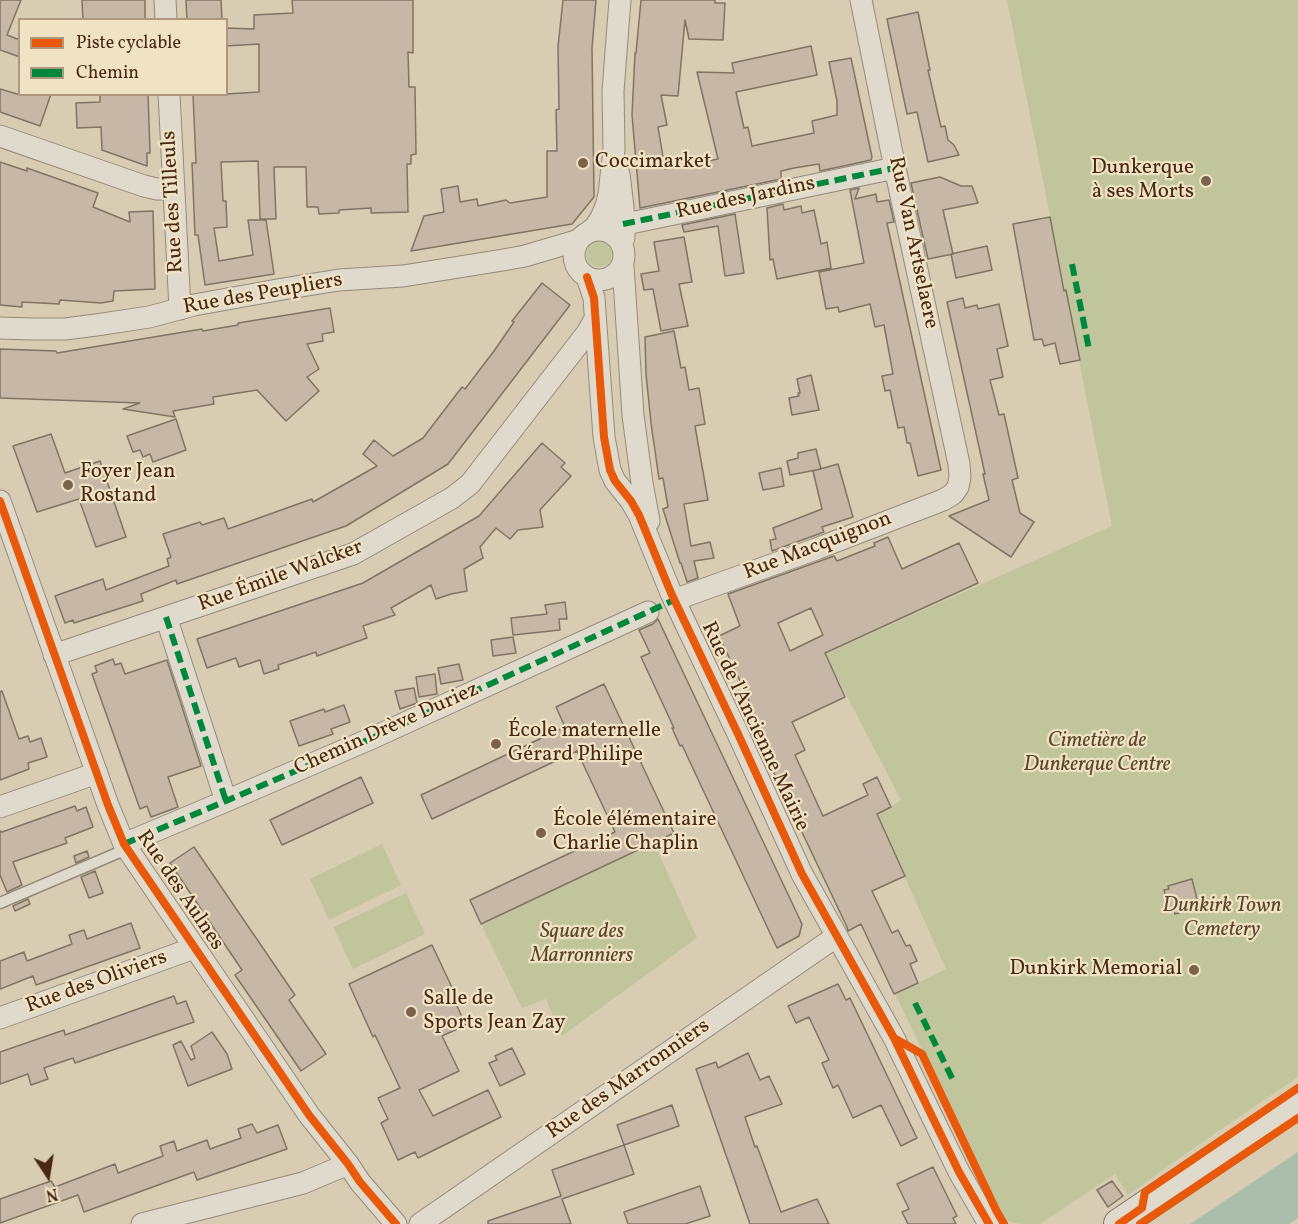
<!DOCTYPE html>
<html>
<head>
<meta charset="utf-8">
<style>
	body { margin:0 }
	#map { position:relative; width:1298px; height:1224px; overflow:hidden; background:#d8cdb2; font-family:Vollkorn,serif }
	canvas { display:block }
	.legend { position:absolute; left:18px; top:18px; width:210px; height:78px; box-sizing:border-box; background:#efe3c3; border:2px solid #ad987d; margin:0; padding:8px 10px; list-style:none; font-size:18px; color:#492814 }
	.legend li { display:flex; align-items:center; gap:12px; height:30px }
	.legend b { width:30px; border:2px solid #ad987d }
	.north { position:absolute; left:18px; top:1146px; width:60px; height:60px; -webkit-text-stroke:4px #efe3c3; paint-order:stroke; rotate:168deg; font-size:16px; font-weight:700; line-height:24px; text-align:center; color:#492814 }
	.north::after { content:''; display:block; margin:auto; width:21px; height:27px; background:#492814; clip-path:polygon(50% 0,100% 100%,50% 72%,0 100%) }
</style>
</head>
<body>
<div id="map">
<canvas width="1298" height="1224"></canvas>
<ul class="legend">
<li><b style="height:8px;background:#e8590c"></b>Piste cyclable</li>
<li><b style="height:8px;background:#00873e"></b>Chemin</li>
</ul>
<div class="north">N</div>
</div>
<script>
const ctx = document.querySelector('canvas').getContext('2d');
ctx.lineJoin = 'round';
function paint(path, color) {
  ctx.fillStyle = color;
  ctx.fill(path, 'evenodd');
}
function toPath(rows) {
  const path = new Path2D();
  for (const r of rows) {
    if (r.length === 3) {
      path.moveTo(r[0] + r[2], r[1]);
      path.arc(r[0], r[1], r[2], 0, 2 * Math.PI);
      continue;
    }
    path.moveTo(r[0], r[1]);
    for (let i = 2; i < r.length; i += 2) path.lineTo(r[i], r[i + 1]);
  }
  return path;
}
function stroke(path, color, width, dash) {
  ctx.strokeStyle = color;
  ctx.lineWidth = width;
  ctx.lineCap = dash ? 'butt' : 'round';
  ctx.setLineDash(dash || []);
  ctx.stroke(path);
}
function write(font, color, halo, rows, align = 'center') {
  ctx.font = font + ' Vollkorn,serif';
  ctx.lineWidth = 4.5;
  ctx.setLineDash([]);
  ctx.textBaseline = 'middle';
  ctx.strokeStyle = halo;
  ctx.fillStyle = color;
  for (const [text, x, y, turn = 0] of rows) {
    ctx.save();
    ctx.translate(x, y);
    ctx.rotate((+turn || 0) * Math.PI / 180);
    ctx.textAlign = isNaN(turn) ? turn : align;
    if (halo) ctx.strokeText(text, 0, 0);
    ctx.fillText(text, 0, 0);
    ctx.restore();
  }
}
paint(toPath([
	[1007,0,1298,0,1298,1077,1201,1143,1128,1195,1115,1174,1040,1224,1021,1224,1005,1221,895,994,946,969,877,815,901,800,825,654,1112,526],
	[599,254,13],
	[654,843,697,938,562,1036,546,999,522,1008,481,924],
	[382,844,401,885,329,920,310,879],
	[406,893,425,934,353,969,333,927]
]), '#c1c59c');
paint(toPath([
	[1298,1152,1298,1218,1289,1224,1190,1224]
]), '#aabeab');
const building = toPath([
	[0,0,21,0,7,35,20,40,20,57,0,50,0,0],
	[82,0,145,0,145,20,83,20,82,0],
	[186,0,221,0,222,20,187,20,186,0],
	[292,0,413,0,413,53,408,52,409,87,415,87,416,154,411,155,411,164,407,164,408,212,371,213,371,208,339,210,339,213,319,214,318,207,307,207,306,167,274,167,276,219,260,219,258,161,221,162,223,201,226,201,227,227,214,228,219,261,253,255,248,220,266,220,274,274,205,285,198,235,195,235,192,163,196,163,193,94,226,94,259,92,259,44,226,46,226,28,254,29,254,15,293,13,292,0],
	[563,0,596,0,592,48,594,197,572,224,411,251,424,216,444,212,441,189,458,186,460,202,477,199,478,206,506,200,510,203,547,197,547,151,557,151,556,110,559,109,558,47,563,0],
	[641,0,715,0,715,3,725,3,723,40,689,39,685,20,678,96,661,95,667,125,658,127,665,169,718,159,697,72,734,73,732,63,811,46,817,75,736,92,744,128,748,127,752,146,814,133,812,121,837,115,837,101,829,62,851,58,872,157,871,160,820,171,819,164,794,168,781,171,781,179,640,208,632,115,635,53,636,53,641,0],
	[918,12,930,70,928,70,941,127,945,126,948,140,954,145,959,155,928,162,917,112,907,114,887,19,918,12],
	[0,89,17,94,51,94,40,126,0,112,0,89],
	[100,94,148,94,150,153,147,153,147,166,102,150,101,127,77,128,76,103,100,102,100,94],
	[0,162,27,171,27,168,98,193,93,207,130,222,129,212,153,211,155,289,114,291,113,301,101,303,60,300,59,304,22,302,22,307,0,305,0,162],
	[940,177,961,186,972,186,978,203,943,210,953,254,928,259,911,183,940,177],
	[859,188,855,199,876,194,877,202,889,200,894,222,887,223,941,470,918,476,910,443,907,443,904,427,898,428,890,390,885,391,882,376,893,374,884,325,875,327,870,304,839,312,838,307,826,309,819,272,864,263,850,190,859,188],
	[783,204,784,210,801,206,802,213,814,210,821,244,827,242,831,268,777,279,773,259,770,260,767,208,783,204],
	[735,214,744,273,725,276,718,226,684,232,682,225,735,214],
	[1050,217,1064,291,1066,290,1080,360,1060,364,1055,343,1044,346,1042,339,1034,340,1013,224,1050,217],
	[684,237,692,282,679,284,688,326,661,331,653,289,644,290,641,274,659,271,654,242,684,237],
	[987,246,992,270,956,278,951,254,987,246],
	[542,283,570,305,448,464,346,526,177,584,176,580,141,594,143,601,74,623,73,620,65,623,55,596,103,579,106,590,169,566,167,559,171,557,163,534,200,522,202,525,224,518,228,529,312,499,313,502,377,466,363,454,374,440,393,456,423,438,462,387,465,389,494,351,514,322,512,321,542,283],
	[963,298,965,308,977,305,978,309,999,304,1008,346,997,349,1003,377,990,380,999,415,1004,414,1018,478,1012,480,1020,513,1034,522,1011,557,949,516,989,500,983,474,985,474,947,302,963,298],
	[330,308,334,332,322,334,323,341,307,344,319,369,307,377,319,391,286,421,257,390,213,397,214,404,173,411,175,417,123,409,140,403,0,398,0,349,56,351,57,353,202,329,203,331,238,325,238,323,330,308],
	[674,331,681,368,685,367,689,390,699,388,705,424,695,426,708,500,684,504,691,546,710,542,714,558,694,561,698,578,687,582,681,563,680,563,663,509,668,507,663,478,659,479,651,423,646,374,645,337,674,331],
	[811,375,819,410,792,415,789,398,799,396,798,393,800,393,797,379,811,375],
	[176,419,186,450,153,462,150,454,143,457,140,450,133,452,127,436,176,419],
	[51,434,65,473,100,461,126,537,96,547,79,499,37,512,13,446,51,434],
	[542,443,565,463,561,467,571,476,540,510,543,527,518,530,510,539,496,528,480,547,483,558,464,569,467,591,451,594,436,599,431,585,391,608,395,615,363,626,367,638,317,656,316,652,278,665,279,669,264,674,260,660,239,667,236,658,207,668,197,639,363,583,375,576,479,516,542,443],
	[816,449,821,469,790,475,787,461,798,458,798,453,816,449],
	[838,464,853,517,822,527,824,532,772,551,770,540,776,539,773,528,822,509,813,471,838,464],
	[781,468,784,486,763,490,759,473,781,468],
	[888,537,902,569,959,543,978,583,825,653,845,697,792,722,805,750,795,755,823,816,868,795,863,784,877,777,891,807,877,814,905,876,872,891,892,933,898,930,906,946,910,945,917,961,910,964,918,983,894,994,861,924,848,931,847,927,744,710,752,707,719,636,740,626,728,594,834,556,837,561,875,546,874,543,888,537],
	[811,608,823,635,790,651,778,623,811,608],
	[565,602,567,619,559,619,560,630,513,635,511,618,547,614,545,605,565,602],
	[658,619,802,924,799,936,777,948,682,745,680,746,672,728,674,728,641,657,650,653,639,630,653,624,658,619],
	[513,637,516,653,493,656,491,640,513,637],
	[113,659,115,665,121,663,125,674,167,660,201,766,168,777,178,807,151,817,147,806,140,809,92,674,97,672,95,666,113,659],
	[459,664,463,680,441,684,438,668,459,664],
	[435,674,437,694,419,697,416,677,435,674],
	[604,684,674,833,481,924,470,900,615,832,577,751,432,819,421,795,565,727,556,707,604,684],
	[414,688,417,703,400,709,395,691,414,688],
	[2,691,19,739,28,736,30,742,41,738,47,757,28,763,29,769,0,780,0,692,2,691],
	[344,705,350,722,331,729,333,734,299,746,290,721,324,709,325,712,344,705],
	[361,777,373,803,282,845,270,820,361,777],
	[75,806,77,811,86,807,93,827,65,838,67,843,13,862,22,885,7,892,0,875,0,831,2,832,75,806],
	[194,847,295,995,289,1000,326,1054,301,1071,235,975,242,970,170,863,194,847],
	[87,851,89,857,76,863,74,856,87,851],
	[95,871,103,893,89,898,81,877,95,871],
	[1192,879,1199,908,1175,914,1174,909,1169,911,1164,890,1169,889,1168,886,1192,879],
	[28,899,30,904,15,911,13,906,28,899],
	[131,923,140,948,36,985,33,976,0,989,0,961,24,952,27,961,72,944,69,935,84,930,87,939,131,923],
	[432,945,457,998,454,1000,466,1025,442,1036,459,1071,419,1090,433,1116,488,1090,501,1117,418,1158,415,1152,398,1160,381,1123,388,1119,378,1098,400,1088,375,1035,373,1037,349,984,432,945],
	[838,984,846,1000,850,998,917,1138,901,1146,881,1105,853,1118,838,1085,833,1088,822,1063,829,1060,809,1017,796,1023,788,1006,838,984],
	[174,996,177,1004,186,1001,194,1022,75,1063,73,1058,44,1068,48,1079,31,1085,28,1074,0,1084,0,1052,64,1030,65,1035,174,996],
	[212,1032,227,1054,232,1069,188,1086,173,1045,181,1041,191,1060,195,1058,191,1046,212,1032],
	[512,1048,525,1074,500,1086,489,1063,497,1060,495,1056,512,1048],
	[748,1053,760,1080,769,1076,782,1104,745,1117,755,1147,757,1146,781,1212,817,1199,829,1224,750,1224,696,1069,716,1062,718,1068,748,1053],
	[672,1105,679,1126,624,1145,634,1174,562,1199,571,1224,488,1224,488,1221,561,1196,552,1170,624,1145,617,1125,672,1105],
	[252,1124,257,1133,278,1125,287,1149,197,1180,194,1172,84,1212,78,1195,0,1223,0,1199,51,1181,55,1187,115,1164,118,1173,163,1156,160,1146,174,1141,177,1151,207,1140,210,1149,241,1138,238,1129,252,1124],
	[933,1167,957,1216,953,1218,956,1224,908,1224,902,1212,909,1209,897,1184,933,1167],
	[1112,1181,1123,1196,1108,1207,1097,1190,1112,1181],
	[700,1186,710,1216,685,1224,628,1224,624,1212,700,1186]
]);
paint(building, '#c7b7a6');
stroke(building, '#807464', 1.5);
const lane = toPath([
	[0,903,127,849]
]);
const street = toPath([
	[165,0,166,20],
	[169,94,180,309],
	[0,136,144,186,157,189,174,189],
	[619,174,623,207,624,238],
	[599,255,25],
	[597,230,895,168],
	[590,231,595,227,601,218,606,206,609,194,614,149,613,91,620,0],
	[623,266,633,415,642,483,649,521],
	[587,277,594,298,604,437,610,470,615,481,631,501,639,515,671,593,738,734,802,874,894,1038,959,1172,989,1224],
	[0,328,32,329,65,329,96,325,149,317,194,305,283,289,339,280,403,276,503,260,525,256,579,240],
	[0,501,108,805,124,844,309,1115,348,1164,360,1182,396,1224],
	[674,600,816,549,943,500,953,494,958,487,960,477,959,464,895,168,861,0],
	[166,617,226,801],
	[54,655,353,554,452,498,470,484,587,333,595,319],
	[0,807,97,773],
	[124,844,226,801,370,739,648,612],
	[0,1018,194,948],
	[142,1224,303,1183,348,1164],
	[420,1224,837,936]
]);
const secondary = toPath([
	[1119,1224,1298,1103]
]);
stroke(lane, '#958a79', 13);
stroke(street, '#958a79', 23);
stroke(secondary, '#807464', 32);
stroke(lane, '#e0dacc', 10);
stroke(street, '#e0dacc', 21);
stroke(secondary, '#e0dacc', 30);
stroke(toPath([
	[623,224,895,168],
	[1072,264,1089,349],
	[166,617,226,801],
	[124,844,226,801,370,739,674,600],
	[915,1003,954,1082]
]), '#00873e', 6, [12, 6]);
stroke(toPath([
	[587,277,594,298,604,437,610,470,615,481,631,501,639,515,671,593,738,734,802,874,894,1038,959,1172,989,1224],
	[0,501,108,805,124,844,309,1115,348,1164,360,1182,396,1224],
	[894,1038,922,1054,996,1210,1004,1224],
	[1119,1224,1142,1208,1145,1192,1298,1088],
	[1140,1224,1298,1118]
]), '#e8590c', 8);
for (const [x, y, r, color] of [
	[583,163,6,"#7b624b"],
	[1206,181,6,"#7b624b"],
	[68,485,6,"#7b624b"],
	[496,744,6,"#7b624b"],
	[541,833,6,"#7b624b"],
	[1194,970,6,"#7b624b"],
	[411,1012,6,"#7b624b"]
]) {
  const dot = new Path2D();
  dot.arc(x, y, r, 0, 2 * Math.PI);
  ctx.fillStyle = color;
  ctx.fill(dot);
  stroke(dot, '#efe3c3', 2);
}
write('21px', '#492814', '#efe3c3', [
	["Coccimarket",595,163],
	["Dunkerque",1194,169,"right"],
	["à ses Morts",1194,193,"right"],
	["Foyer Jean",80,473],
	["Rostand",80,497],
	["École maternelle",508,732],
	["Gérard Philipe",508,756],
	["École élémentaire",553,821],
	["Charlie Chaplin",553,845],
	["Dunkirk Memorial",1182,970,"right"],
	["Salle de",423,1000],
	["Sports Jean Zay",423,1024]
], 'left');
write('21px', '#492814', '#efe3c3', [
	["Rue des Jardins",746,199,-12],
	["Rue des Tilleuls",174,202,-93],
	["Rue Van Artselaere",912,243,78],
	["Rue des Peupliers",263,295,-10],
	["Rue Macquignon",818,547,-21],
	["Rue Émile Walcker",281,577,-20],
	["Rue de l'Ancienne Mairie",754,727,65],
	["Chemin Drève Duriez",387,730,-24],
	["Rue des Aulnes",179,891,56],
	["Rue des Oliviers",97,983,-20],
	["Rue des Marronniers",629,1080,-35]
]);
write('italic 21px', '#5d462c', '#efe3c3', [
	["Cimetière de",1097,742],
	["Dunkerque Centre",1097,766],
	["Dunkirk Town",1222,907],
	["Cemetery",1222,931],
	["Square des",582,933],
	["Marronniers",582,957]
]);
</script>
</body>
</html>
